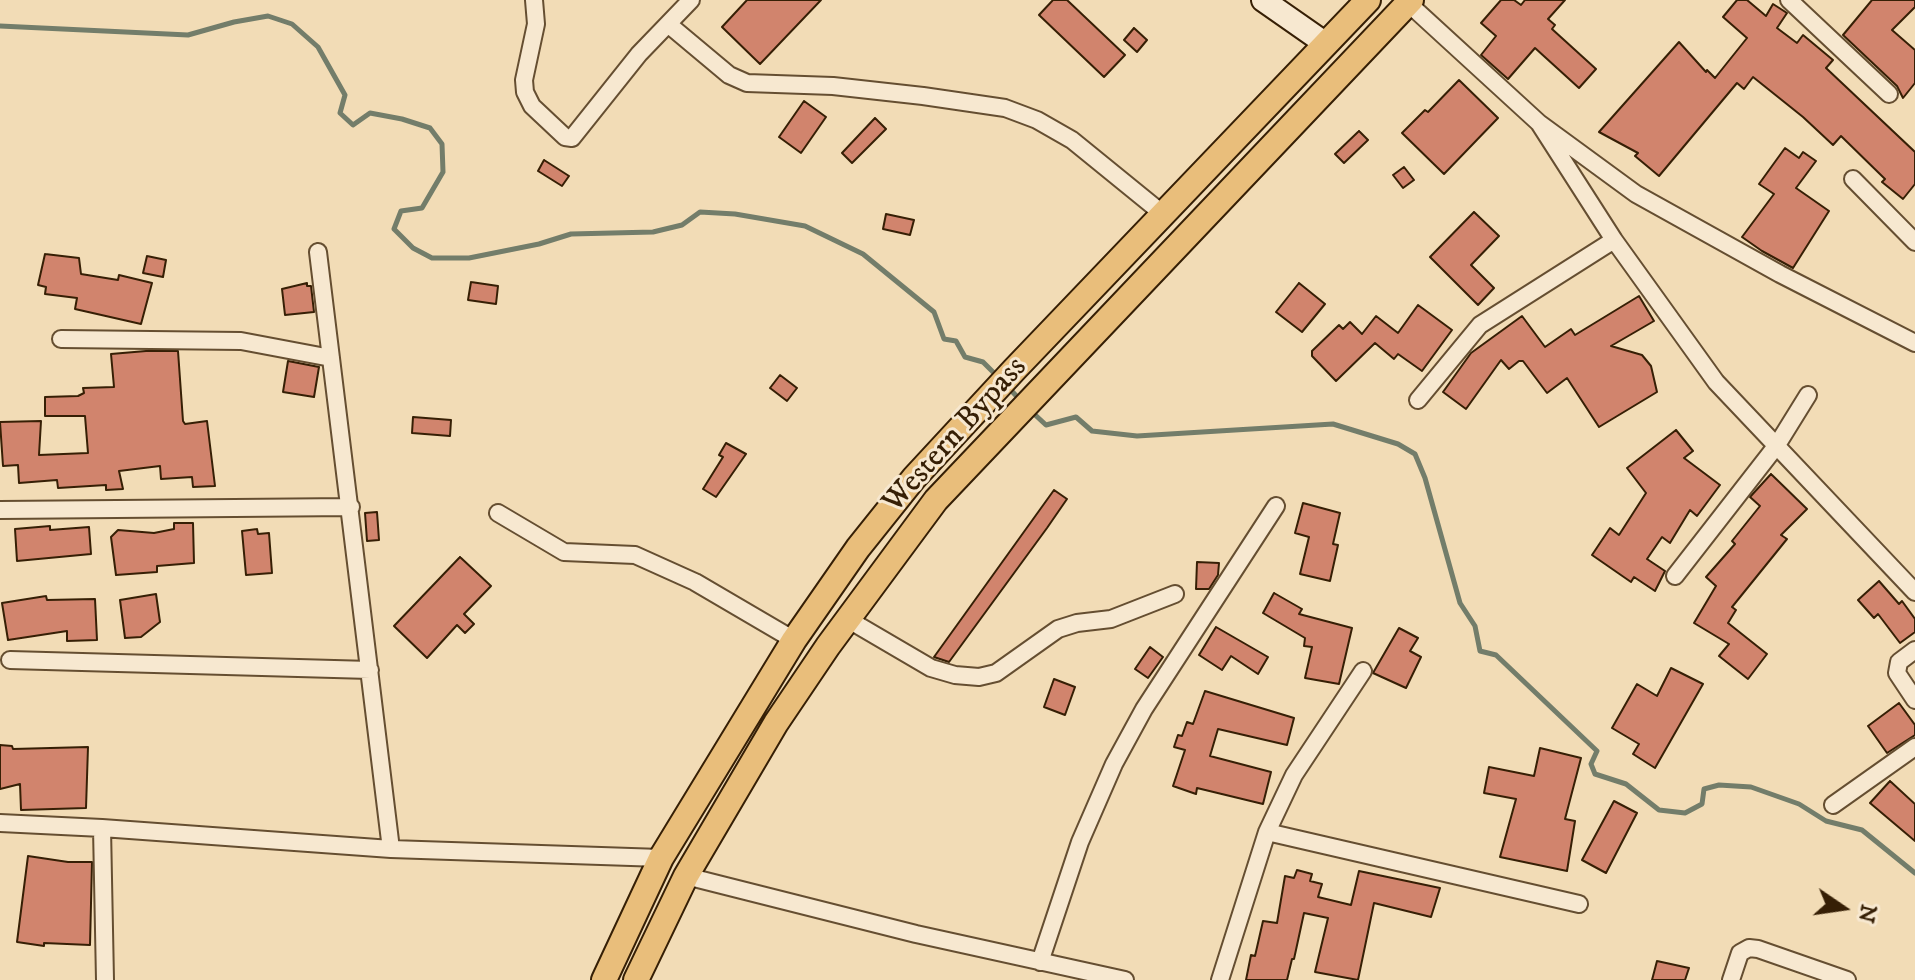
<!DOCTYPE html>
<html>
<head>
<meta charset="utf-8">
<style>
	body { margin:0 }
	#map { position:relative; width:1915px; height:980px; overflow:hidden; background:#f2dcb6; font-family:"IM FELL DW Pica",serif }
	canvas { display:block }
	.north { position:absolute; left:1803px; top:868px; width:80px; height:80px; -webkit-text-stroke:6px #f7e8d0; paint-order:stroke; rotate:103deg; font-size:22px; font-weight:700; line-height:32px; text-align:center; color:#361f05 }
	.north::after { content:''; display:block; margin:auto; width:28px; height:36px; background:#361f05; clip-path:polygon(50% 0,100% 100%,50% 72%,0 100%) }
</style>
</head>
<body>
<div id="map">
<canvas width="1915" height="980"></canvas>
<div class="north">N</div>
</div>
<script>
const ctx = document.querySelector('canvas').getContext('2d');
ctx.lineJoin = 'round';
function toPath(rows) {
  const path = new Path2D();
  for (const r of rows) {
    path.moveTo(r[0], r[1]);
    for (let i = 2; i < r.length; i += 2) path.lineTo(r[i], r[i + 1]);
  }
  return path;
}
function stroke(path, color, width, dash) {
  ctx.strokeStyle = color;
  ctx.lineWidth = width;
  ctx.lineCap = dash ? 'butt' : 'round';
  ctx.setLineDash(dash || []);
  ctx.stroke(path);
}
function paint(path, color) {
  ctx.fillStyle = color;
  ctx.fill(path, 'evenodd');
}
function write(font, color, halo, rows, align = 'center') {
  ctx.font = font + ' "IM FELL DW Pica",serif';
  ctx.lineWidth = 6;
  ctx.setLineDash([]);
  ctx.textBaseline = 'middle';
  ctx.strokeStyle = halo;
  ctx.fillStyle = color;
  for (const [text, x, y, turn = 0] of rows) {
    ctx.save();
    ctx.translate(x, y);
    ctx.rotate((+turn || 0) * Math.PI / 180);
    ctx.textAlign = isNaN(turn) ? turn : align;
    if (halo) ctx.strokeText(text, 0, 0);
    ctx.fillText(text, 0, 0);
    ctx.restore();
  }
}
stroke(toPath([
	[0,26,188,35,234,22,268,16,292,24,318,47,345,95,340,113,353,125,370,113,402,119,430,128,442,144,443,172,422,208,401,211,394,229,413,248,432,258,469,258,539,244,571,234,653,232,682,225,700,212,735,214,805,226,863,254,934,312,944,339,956,341,965,357,983,362,997,376],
	[1007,386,1022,402],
	[1032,412,1046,425,1076,417,1092,431,1137,436,1333,424,1398,444,1415,454,1425,478,1460,603,1475,626,1480,651,1496,655,1597,751,1591,764,1595,774,1626,784,1659,810,1685,813,1702,804,1704,789,1719,785,1751,787,1799,804,1826,821,1862,830,1915,873]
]), '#737d6a', 5);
const building = toPath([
	[747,0,821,0,760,64,722,27,747,0],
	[1053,0,1067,0,1125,55,1104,77,1039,15,1053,0],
	[1501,0,1514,0,1521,5,1525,0,1565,0,1548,19,1555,25,1552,29,1596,69,1579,88,1535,48,1508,79,1481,55,1496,36,1481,23,1501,0],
	[1737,0,1747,0,1766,16,1773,4,1787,13,1777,28,1797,43,1803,35,1833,60,1826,68,1915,152,1915,184,1903,199,1882,182,1885,179,1841,136,1833,145,1803,117,1753,77,1744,89,1737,83,1659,176,1635,156,1638,153,1599,132,1679,42,1706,72,1707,70,1715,78,1747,38,1723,17,1737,0],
	[1872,0,1915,0,1915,7,1892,30,1915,50,1915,83,1903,98,1897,86,1843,35,1872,0],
	[1134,28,1147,40,1137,52,1124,40,1134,28],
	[1459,80,1498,118,1444,174,1402,133,1425,110,1428,112,1459,80],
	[804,101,826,117,801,153,779,137,804,101],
	[875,118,886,129,852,163,842,153,875,118],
	[1359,131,1368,140,1344,163,1335,154,1359,131],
	[1785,148,1799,158,1803,152,1816,161,1796,188,1829,211,1793,268,1762,251,1742,237,1774,194,1759,184,1785,148],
	[544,160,569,176,562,186,538,171,544,160],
	[1404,167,1414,180,1403,188,1393,175,1404,167],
	[1474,212,1499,236,1471,265,1494,288,1478,305,1430,257,1474,212],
	[886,214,914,220,910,235,883,229,886,214],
	[45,254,79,258,81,274,118,280,119,275,152,283,141,324,75,309,77,298,45,294,46,287,38,285,45,254],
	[147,256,166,260,163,277,143,273,147,256],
	[471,282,498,286,496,304,468,300,471,282],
	[307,283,307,286,311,286,314,312,285,315,282,289,307,283],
	[1299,283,1325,304,1302,332,1276,312,1299,283],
	[1639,296,1654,321,1611,346,1642,355,1651,366,1657,392,1599,427,1567,378,1547,393,1523,361,1519,361,1509,369,1501,360,1466,409,1443,392,1471,353,1522,316,1545,347,1571,329,1575,335,1639,296],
	[1418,305,1452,330,1422,371,1398,354,1394,359,1375,343,1336,381,1312,356,1312,351,1339,325,1343,329,1350,322,1362,334,1376,316,1398,333,1418,305],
	[146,351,178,351,183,421,185,424,207,421,215,486,193,487,192,477,161,479,160,466,119,471,123,489,106,490,106,485,58,488,57,480,19,483,18,465,3,466,0,422,41,421,39,455,88,453,85,416,45,416,45,397,78,396,84,393,83,388,114,387,111,354,146,351],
	[288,361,319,367,314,397,283,392,288,361],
	[780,375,797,388,787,401,770,388,780,375],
	[413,417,451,420,450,436,412,433,413,417],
	[1676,430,1693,451,1684,458,1720,485,1697,516,1690,510,1670,543,1662,537,1647,559,1665,571,1655,591,1634,577,1631,582,1592,555,1610,528,1619,535,1646,493,1627,468,1676,430],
	[726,443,746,454,716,497,703,489,723,457,719,455,726,443],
	[1771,474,1807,509,1781,535,1787,539,1732,607,1736,610,1728,623,1767,654,1748,679,1719,656,1729,644,1694,623,1716,586,1706,577,1735,544,1732,541,1760,506,1750,497,1771,474],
	[1054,490,1067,499,1047,528,949,662,934,657,1054,490],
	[1303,503,1340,513,1333,544,1338,545,1330,581,1300,574,1309,537,1295,533,1303,503],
	[377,512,379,540,367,541,365,513,377,512],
	[174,523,193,523,194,563,157,566,157,572,116,575,111,537,118,530,154,533,174,529,174,523],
	[50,526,50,530,89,527,91,554,17,561,15,529,50,526],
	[257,529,258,534,269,533,272,573,246,575,242,531,257,529],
	[460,557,491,586,464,614,474,624,465,633,457,625,427,658,394,626,460,557],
	[1197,562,1219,563,1218,575,1209,589,1196,589,1197,562],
	[1879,581,1899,604,1902,601,1915,619,1915,632,1900,643,1878,614,1874,618,1858,600,1879,581],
	[1274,593,1302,609,1299,614,1352,628,1339,684,1305,678,1312,647,1304,646,1305,638,1263,613,1274,593],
	[156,594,160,622,141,637,125,638,120,600,156,594],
	[46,596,47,600,95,599,97,640,67,641,67,631,8,640,2,603,46,596],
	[1216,627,1268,657,1258,674,1231,656,1222,670,1199,655,1216,627],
	[1399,628,1418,638,1410,651,1421,657,1406,688,1373,673,1399,628],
	[1150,647,1163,657,1148,678,1135,669,1150,647],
	[1671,668,1703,684,1655,768,1633,754,1639,744,1612,728,1637,684,1657,696,1671,668],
	[1054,679,1075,687,1065,715,1044,707,1054,679],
	[1205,691,1294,718,1287,745,1218,729,1210,756,1271,772,1263,804,1197,788,1196,794,1173,786,1185,750,1174,747,1178,735,1182,736,1187,722,1193,724,1205,691],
	[1899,703,1915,725,1915,735,1887,753,1868,726,1899,703],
	[0,745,12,746,13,749,88,747,86,808,21,810,20,784,0,789,0,745],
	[1540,748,1581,758,1565,819,1575,821,1567,871,1500,857,1516,799,1484,793,1489,767,1534,776,1540,748],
	[1890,781,1915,804,1915,841,1870,803,1890,781],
	[1614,801,1637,813,1606,873,1582,860,1614,801],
	[28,856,68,862,92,862,90,945,44,943,44,946,17,942,28,856],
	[1297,870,1312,874,1310,881,1322,884,1318,897,1351,905,1359,871,1440,888,1431,917,1374,903,1358,980,1315,972,1328,918,1304,913,1294,959,1292,959,1287,980,1246,980,1251,955,1255,956,1263,921,1277,923,1285,876,1294,878,1297,870],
	[1657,961,1689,968,1685,980,1652,980,1657,961]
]);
paint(building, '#d1846d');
stroke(building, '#361f05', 2);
const street = toPath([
	[534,0,536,24,524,80,525,92,532,106,565,137,572,138,639,54,691,0],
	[1789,0,1889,94],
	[1408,3,1539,123],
	[668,24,729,75,747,83,833,86,923,96,1005,108,1037,120,1072,140,1163,214],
	[1853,179,1915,242],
	[318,252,391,849],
	[61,339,241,341,331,358],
	[1915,343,1780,274,1636,194,1539,123,1614,240,1716,382,1915,592],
	[1418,400,1480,325,1614,240],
	[0,510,351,507],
	[498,513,564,552,635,555,695,582,794,640],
	[1675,576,1777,445,1808,395],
	[849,620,931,668,955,675,979,677,996,673,1058,629,1077,623,1111,619,1175,594],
	[1915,650,1899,662,1897,673,1915,700],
	[10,660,370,670],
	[1833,805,1915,747],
	[0,823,102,828,391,849,661,858],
	[102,828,105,980],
	[1267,832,1579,904],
	[686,876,916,934,1125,980],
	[1040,962,1080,842,1114,764,1144,709,1276,506],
	[1220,980,1267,832,1294,775,1363,671],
	[1731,980,1740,953,1749,948,1758,949,1847,980]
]);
const secondary = toPath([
	[1263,0,1326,44]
]);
const primary = toPath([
	[604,980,661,858,794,640,858,548,914,478,1014,370,1368,0],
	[636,980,686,876,776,723,828,646,936,500,1411,0]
]);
stroke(street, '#654e31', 20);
stroke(secondary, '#361f05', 26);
stroke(primary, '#361f05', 28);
stroke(street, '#f7e8d0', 16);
stroke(secondary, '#f7e8d0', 22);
stroke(primary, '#e9be7b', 24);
write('32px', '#361f05', '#f7e8d0', [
	["Western Bypass",956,436,-48]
]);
</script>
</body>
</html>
